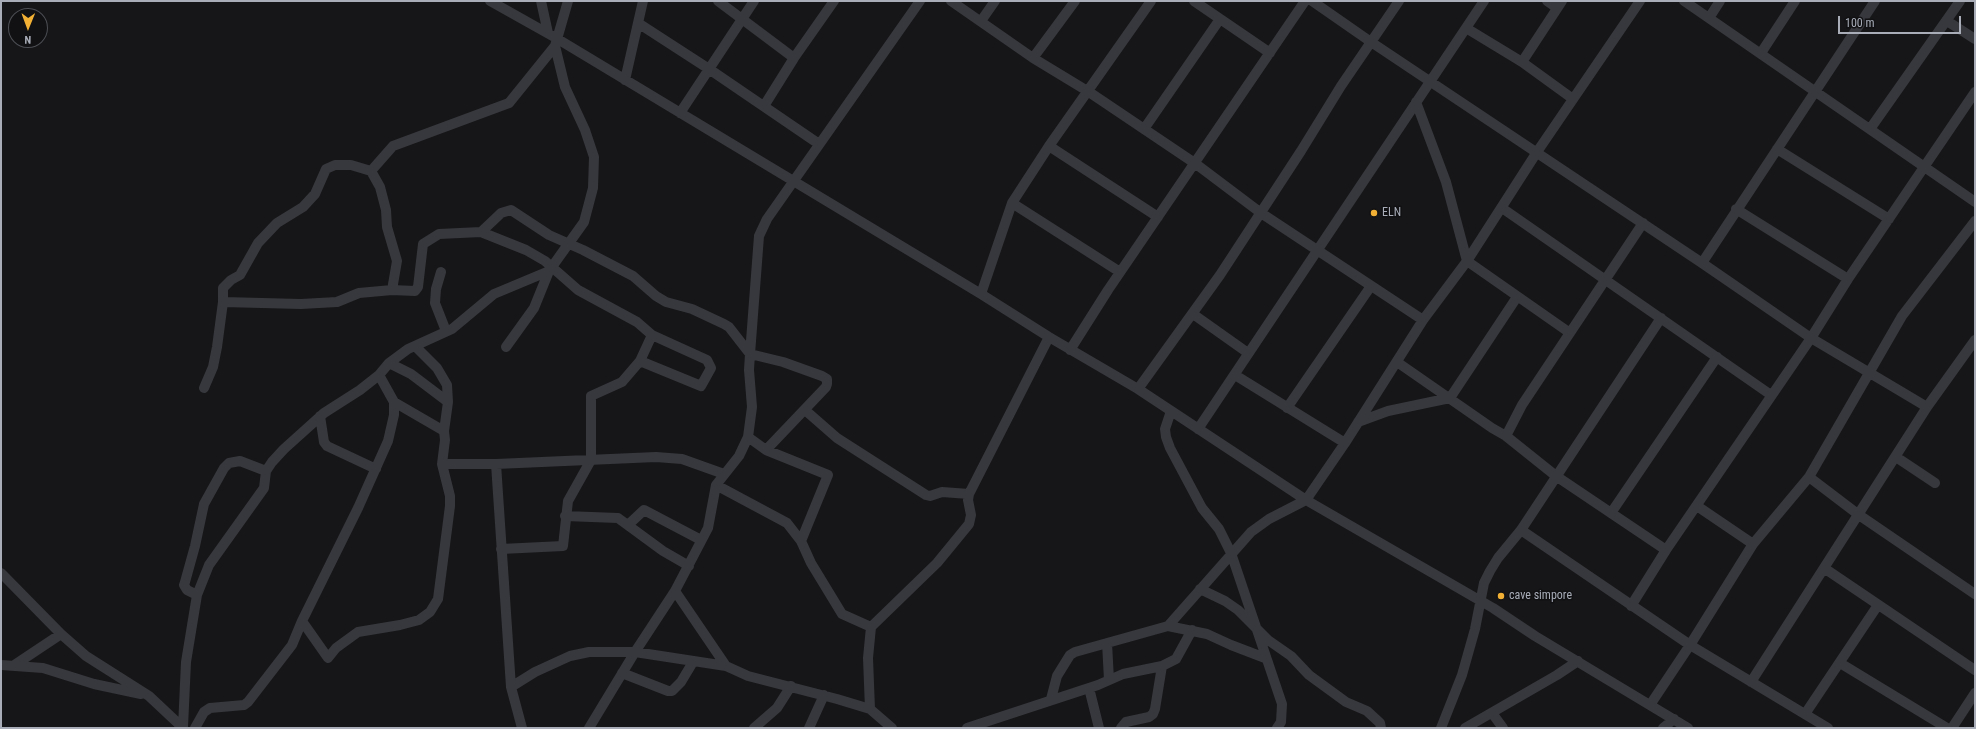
<!DOCTYPE html>
<html>
<head>
<meta charset="utf-8">
<style>
	body { margin:0 }
	#map { position:relative; width:1976px; height:729px; overflow:hidden; background:#161618; font-family:"Roboto Condensed",sans-serif }
	canvas { display:block }
	.frame { position:absolute; inset:0; border:2px solid #a8adb8; pointer-events:none }
	.north { position:absolute; left:8px; top:8px; width:40px; height:40px; box-sizing:border-box; background:#111113; border:1px solid #4d4f55; border-radius:50%; rotate:181deg; font-size:11px; font-weight:700; line-height:16px; text-align:center; color:#a8adb8 }
	.north::after { content:''; display:block; margin:auto; width:14px; height:18px; background:#f2b134; clip-path:polygon(50% 0,100% 100%,50% 72%,0 100%) }
	.scale { position:absolute; left:1838px; top:16px; width:123px; height:18px; box-sizing:border-box; border:2px solid #a8adb8; border-top:0; padding-left:5px; font-size:12px; line-height:14px; white-space:nowrap; color:#a8adb8; -webkit-text-stroke:3px #111113; paint-order:stroke }
</style>
</head>
<body>
<div id="map">
<canvas width="1976" height="729"></canvas>
<div class="frame"></div>
<div class="north">N</div>
<div class="scale">100 m</div>
</div>
<script>
const ctx = document.querySelector('canvas').getContext('2d');
ctx.lineJoin = 'round';
function toPath(rows) {
  const path = new Path2D();
  for (const r of rows) {
    path.moveTo(r[0], r[1]);
    for (let i = 2; i < r.length; i += 2) path.lineTo(r[i], r[i + 1]);
  }
  return path;
}
function stroke(path, color, width, dash) {
  ctx.strokeStyle = color;
  ctx.lineWidth = width;
  ctx.lineCap = dash ? 'butt' : 'round';
  ctx.setLineDash(dash || []);
  ctx.stroke(path);
}
function write(font, color, halo, rows, align = 'center') {
  ctx.font = font + ' "Roboto Condensed",sans-serif';
  ctx.lineWidth = 3;
  ctx.setLineDash([]);
  ctx.textBaseline = 'middle';
  ctx.strokeStyle = halo;
  ctx.fillStyle = color;
  for (const [text, x, y, turn = 0] of rows) {
    ctx.save();
    ctx.translate(x, y);
    ctx.rotate((+turn || 0) * Math.PI / 180);
    ctx.textAlign = isNaN(turn) ? turn : align;
    if (halo) ctx.strokeText(text, 0, 0);
    ctx.fillText(text, 0, 0);
    ctx.restore();
  }
}
stroke(toPath([
	[490,1,556,38,981,294,1049,337,1138,389,1306,500,1493,608,1535,636,1688,728],
	[541,1,548,33],
	[718,1,794,58],
	[951,1,1033,58,1089,92,1144,129,1196,164,1261,213,1423,320],
	[1194,1,1270,53],
	[1312,1,1371,42,1702,263,1811,338,1927,407],
	[1547,1,1557,8],
	[1684,1,1975,202],
	[1709,18,1720,1],
	[981,21,995,1],
	[1947,21,1975,39],
	[638,23,709,69,819,144],
	[1466,28,1522,62,1573,99],
	[1761,53,1795,1],
	[1033,58,1075,1],
	[1522,62,1562,1],
	[625,80,643,1],
	[1416,102,1446,182,1467,261,1570,333],
	[764,106,794,58,834,1],
	[680,113,754,1],
	[1144,129,1220,19],
	[1870,129,1960,1],
	[1049,146,1158,217],
	[1777,149,1889,219],
	[371,171,393,146,509,103,555,46,568,1],
	[1012,203,1120,272],
	[1502,208,1771,395],
	[1736,209,1848,279],
	[481,232,501,213,511,210,549,235,583,250,633,276,656,296,666,302,692,309,724,324,729,327,750,354,749,370,752,407,748,437,739,456,716,485,708,528,675,591,635,652,589,728],
	[1702,263,1875,1],
	[441,272,436,289,435,303,446,331],
	[981,294,1012,203,1049,146,1151,1],
	[223,302,301,304,337,302,359,293,392,290,415,291,418,287,423,244,439,234,481,232,526,250,545,261,578,290,637,322,652,335,707,360,711,368,701,386,640,361,652,335],
	[1193,314,1248,353],
	[415,346,437,368,447,385,448,402,444,431],
	[506,347,534,308,549,271],
	[1070,350,1108,290,1305,1],
	[1397,362,1492,428,1506,436,1556,476,1666,550],
	[389,363,411,374,448,402],
	[379,375,394,402,394,415,388,441,358,508,302,621,328,658,336,648,358,632,400,625,419,620,430,612,438,599,450,506,450,496,442,464,445,440,444,431,394,402],
	[1235,375,1345,443],
	[204,388,213,367,217,347,223,302,223,288,231,280,240,275,258,243,277,223,303,207,315,194,326,169,335,165,351,165,371,171,380,187,386,210,387,227,397,261,392,290],
	[1138,389,1220,275,1301,151,1341,86,1399,1],
	[1287,408,1371,286],
	[805,410,837,438,926,495,930,496,942,492,969,494],
	[1171,411,1165,429,1166,437,1170,448,1202,508,1219,529,1231,553,1282,704,1281,722,1277,728],
	[320,416,324,442,327,446,376,469],
	[1358,422,1388,411,1450,398,1517,297],
	[1198,429,1484,1],
	[1506,436,1522,405,1643,223],
	[748,437,766,450,828,475,801,541,811,563,842,614,871,627,868,658,870,709],
	[766,450,826,387,827,384,827,379,822,376,783,362,750,354,759,236,767,219,920,1],
	[1896,457,1935,483],
	[442,464,496,464,656,457,682,459,724,474],
	[496,464,511,687,535,672,570,656,589,652,635,652,726,666,748,676,837,699,870,709,892,728],
	[1809,477,1859,515,1975,594],
	[716,485,787,523,801,541],
	[1697,506,1753,544],
	[1611,513,1717,357],
	[565,516,618,518,663,551,689,566],
	[628,525,644,510,701,540],
	[1521,530,1690,645,1828,728],
	[501,549,563,546,568,501,591,460,591,396,622,382,640,361],
	[1824,568,1975,670],
	[1,573,61,634,86,656,149,696,183,728],
	[1200,589,1225,601,1238,610,1268,640,1291,656,1309,675,1346,702,1367,711,1380,723,1381,728],
	[675,591,726,666],
	[197,595,187,590,184,585,185,582,195,546,204,504,224,468,229,463,240,461,266,471],
	[1631,606,1666,550,1811,338,1848,279,1975,92],
	[1168,626,1207,634,1231,645,1265,658],
	[871,627,937,563,969,524,971,515,968,500,969,494,1049,337],
	[1107,643,1109,680],
	[1840,663,1947,728],
	[1,665,43,668,94,684,141,694],
	[13,666,61,634],
	[622,673,668,691,672,691,681,682,693,662],
	[1751,682,1927,407,1975,340],
	[511,687,522,728],
	[1089,688,1099,728],
	[1051,699,1057,676,1070,655,1075,652,1168,626,1251,532,1269,519,1306,500,1345,443,1423,320,1467,261,1537,152,1640,1],
	[1650,705,1690,645,1753,544,1809,477,1902,316,1975,221],
	[1492,713,1503,728],
	[1805,714,1878,605],
	[183,727,186,662,197,595,209,565,264,488,266,471,272,462,284,449,324,413,360,390,379,375,389,363,408,349,452,329,494,294,549,271,584,222,593,188,594,157,585,130,565,87,555,46],
	[195,728,204,712,210,708,244,705,248,702,292,645,302,621],
	[754,728,777,708,791,686],
	[809,728,824,695],
	[967,728,1098,685,1123,674,1162,666,1176,659,1192,630],
	[1121,728,1126,722,1149,717,1153,714,1155,709,1162,666],
	[1441,728,1462,675,1475,629,1484,583,1490,571,1498,558,1521,530,1661,318],
	[1465,728,1557,675,1578,661],
	[1663,728,1674,719],
	[1952,728,1975,693]
]), '#37383d', 10);
for (const [x, y, r, color] of [
	[1374,213,4,"#f2b134"],
	[1501,596,4,"#f2b134"]
]) {
  const dot = new Path2D();
  dot.arc(x, y, r, 0, 2 * Math.PI);
  ctx.fillStyle = color;
  ctx.fill(dot);
  stroke(dot, '#111113', 1.5);
}
write('12px', '#a8adb8', '#111113', [
	["ELN",1382,213],
	["cave simpore",1509,596]
], 'left');
</script>
</body>
</html>
